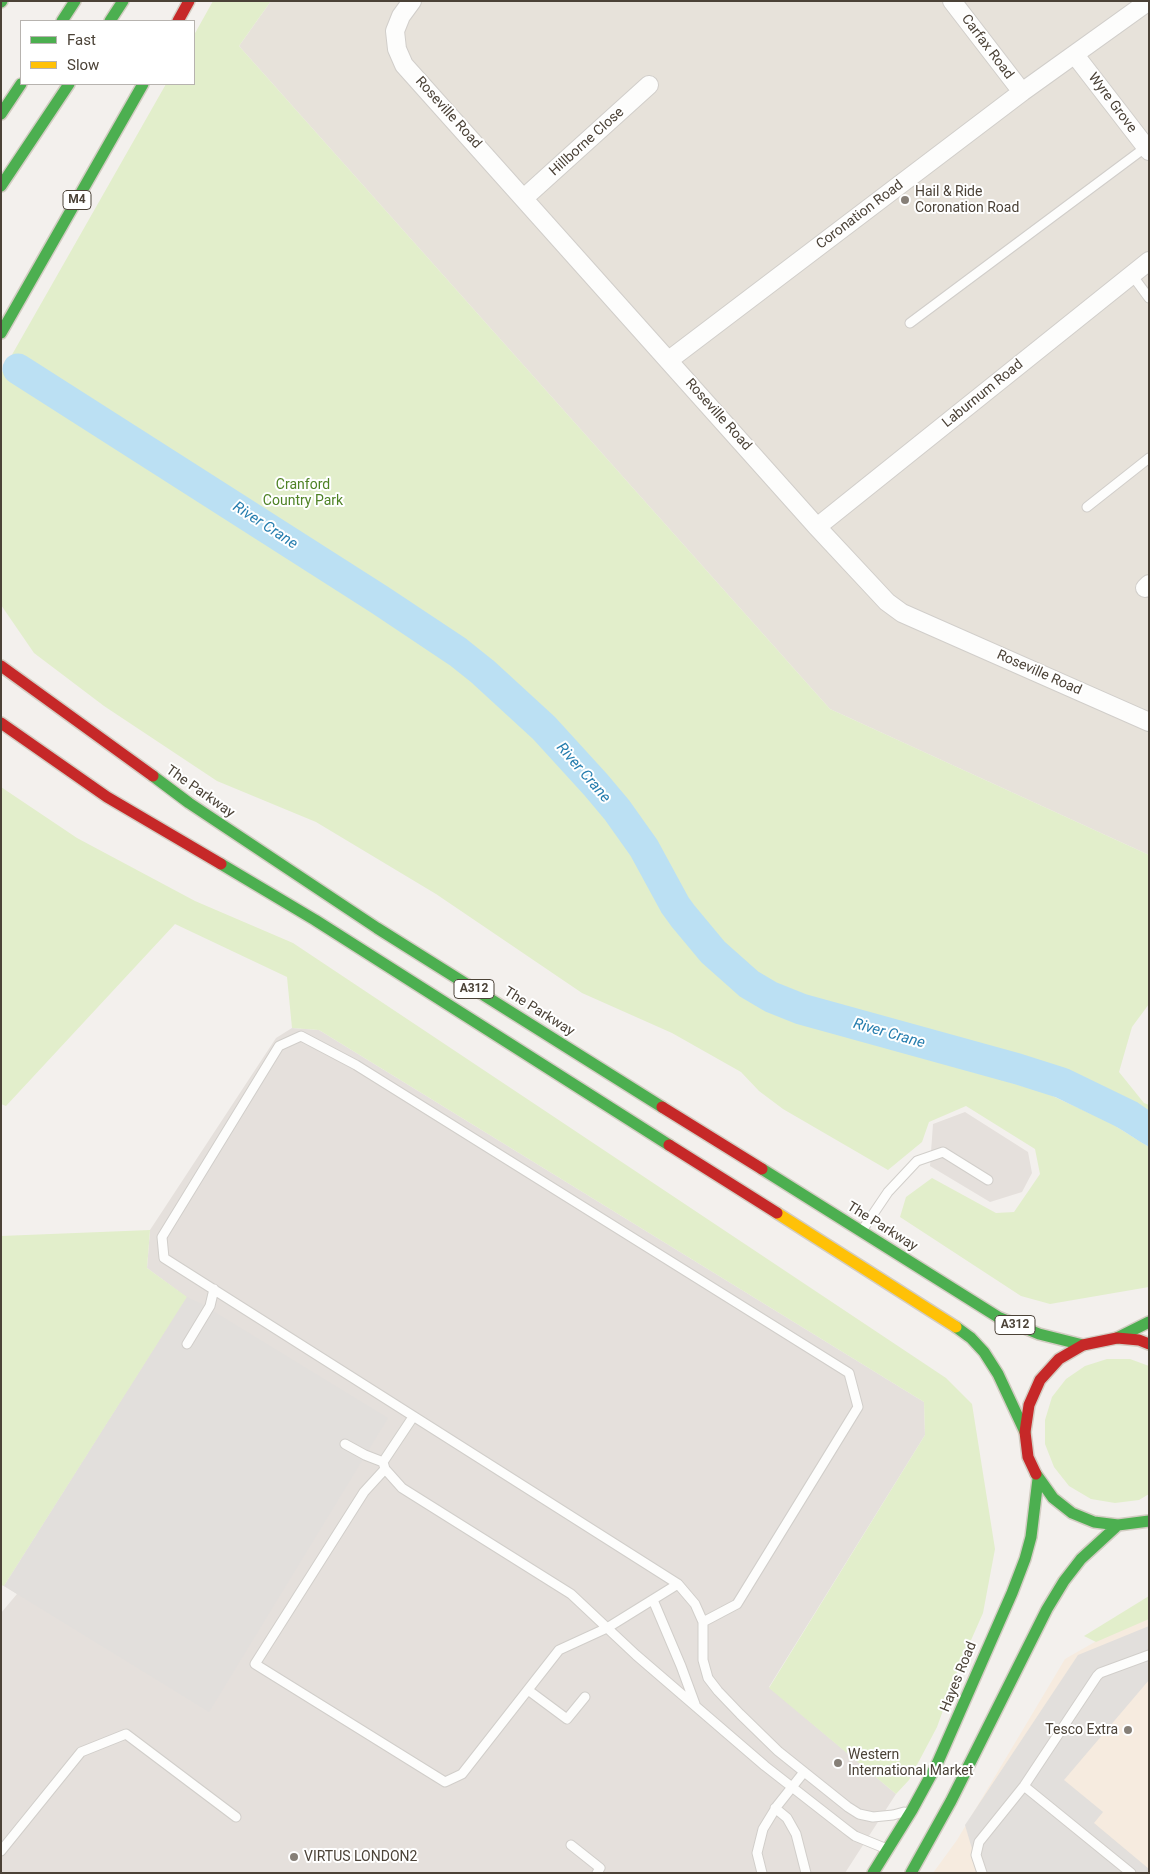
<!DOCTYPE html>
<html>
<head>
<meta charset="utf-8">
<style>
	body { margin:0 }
	#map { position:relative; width:1150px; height:1874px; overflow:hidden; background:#f3f0ed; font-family:Roboto,sans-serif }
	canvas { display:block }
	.frame { position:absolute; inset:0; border:2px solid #4b4237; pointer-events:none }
	.legend { position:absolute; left:20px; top:20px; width:175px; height:65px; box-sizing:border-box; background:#fff; border:1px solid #b7b3af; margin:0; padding:6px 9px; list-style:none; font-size:15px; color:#4b4237 }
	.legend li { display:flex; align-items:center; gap:10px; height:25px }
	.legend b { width:25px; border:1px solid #b7b3af }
</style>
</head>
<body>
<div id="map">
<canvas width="1150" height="1874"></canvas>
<div class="frame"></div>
<ul class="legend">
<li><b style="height:6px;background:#4caf50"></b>Fast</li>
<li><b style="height:6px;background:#ffc107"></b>Slow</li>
</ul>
</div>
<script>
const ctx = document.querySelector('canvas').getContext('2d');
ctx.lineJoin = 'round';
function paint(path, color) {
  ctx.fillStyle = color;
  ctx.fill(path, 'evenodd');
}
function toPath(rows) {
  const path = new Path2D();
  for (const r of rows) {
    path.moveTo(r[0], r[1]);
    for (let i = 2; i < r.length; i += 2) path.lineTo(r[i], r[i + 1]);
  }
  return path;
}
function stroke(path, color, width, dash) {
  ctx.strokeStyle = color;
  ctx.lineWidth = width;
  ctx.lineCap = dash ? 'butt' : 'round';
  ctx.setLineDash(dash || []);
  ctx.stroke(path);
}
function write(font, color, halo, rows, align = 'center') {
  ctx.font = font + ' Roboto,sans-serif';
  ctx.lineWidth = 4;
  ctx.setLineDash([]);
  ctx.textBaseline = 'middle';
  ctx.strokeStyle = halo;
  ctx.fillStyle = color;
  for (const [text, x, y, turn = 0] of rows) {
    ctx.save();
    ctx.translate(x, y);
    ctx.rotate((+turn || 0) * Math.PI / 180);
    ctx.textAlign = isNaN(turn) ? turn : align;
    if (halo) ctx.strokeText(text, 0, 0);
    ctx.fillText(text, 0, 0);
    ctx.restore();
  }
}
paint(toPath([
	[271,1,1149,1,1149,855,830,709,239,46]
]), '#e7e2da');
paint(toPath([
	[1149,1611,1149,1873,933,1873,957,1840,1065,1659]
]), '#f6ebdf');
paint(toPath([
	[292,1028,319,1030,924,1402,925,1435,769,1687,896,1794,845,1873,1,1873,1,1613,17,1594,4,1586,186,1297,147,1268,150,1230,276,1038],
	[965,1112,1028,1152,1032,1173,1022,1192,990,1202,930,1166,933,1124]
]), '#e5e0dc');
paint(toPath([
	[213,1,271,1,239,46,830,709,1149,855,1149,1004,1132,1027,1119,1072,1144,1103,1149,1105,1149,1119,1137,1111,1088,1087,1053,1074,805,1003,777,994,750,975,713,939,686,907,672,919,685,940,742,992,791,1018,1046,1093,1109,1122,1149,1147,1149,1287,1050,1304,1021,1296,900,1217,906,1197,932,1178,996,1213,1014,1212,1040,1174,1035,1149,966,1106,929,1122,922,1142,888,1170,783,1109,759,1091,741,1072,672,1033,582,993,436,894,316,822,217,781,104,706,34,653,1,605,1,374,166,84,194,84,194,35],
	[1,787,77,838,195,901,293,943,946,1378,972,1404,995,1549,983,1613,957,1672,937,1727,909,1780,896,1794,769,1688,925,1435,924,1402,319,1030,292,1028,287,977,175,924,6,1106,1,1104],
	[150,1230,147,1268,187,1297,4,1586,1,1585,1,1236],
	[1107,1359,1130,1359,1149,1366,1149,1494,1139,1500,1115,1503,1091,1499,1069,1486,1054,1467,1045,1444,1045,1420,1052,1397,1066,1379,1085,1366],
	[1149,1596,1149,1619,1096,1642,1084,1636]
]), '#e2eecb');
paint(toPath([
	[187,1297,200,1303,388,1418,209,1712,4,1586],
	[1149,1626,1149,1680,1064,1780,1103,1812,1094,1823,1149,1869,1149,1873,979,1873,965,1825,1078,1655]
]), '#e2dfdc');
paint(toPath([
	[1088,1087,1137,1111,1149,1119,1149,1147,1109,1122,1079,1108]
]), '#bbe0f3');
stroke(toPath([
	[18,369,380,600,458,652,483,672,544,728,596,785,617,810,644,848,675,905,683,916,713,952,749,984,771,997,801,1009,1018,1069,1062,1083,1130,1116,1149,1129]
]), '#bbe0f3', 31);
const lane = toPath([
	[1132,275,1149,298],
	[910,323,1146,147],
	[1087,507,1149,458],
	[863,1229,888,1192,917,1161,943,1152,988,1180],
	[187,1344,210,1306,214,1289],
	[413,1417,383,1462,385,1469,402,1488,571,1594,636,1655,765,1766,847,1830,855,1836,887,1849],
	[345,1444,365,1455,383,1462],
	[385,1469,364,1492,255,1664,445,1782,462,1774,559,1650,607,1628,678,1584],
	[653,1600,681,1666,695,1704],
	[703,1622,737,1604,858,1407,849,1373,356,1065,301,1036,279,1046,162,1237,164,1258,678,1584,695,1604,703,1622,703,1660,708,1678,718,1691,740,1714,778,1751,848,1807,859,1814,873,1817,893,1815,904,1812],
	[528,1690,567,1719,585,1697],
	[1024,1786,1131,1873],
	[775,1808,787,1818,796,1834,806,1873],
	[571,1845,600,1868,597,1873],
	[1,1851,81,1752,126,1734,236,1817],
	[762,1873,757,1853,763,1829,777,1806,804,1772],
	[982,1873,976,1855,979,1842,1024,1786,1097,1676,1100,1673,1149,1655]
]);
const street = toPath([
	[412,1,401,16,395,31,397,49,404,65,817,527,887,602,902,613,1149,722],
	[952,1,1022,92],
	[1075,55,1149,151],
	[524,198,649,85],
	[669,360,1022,92,1149,1],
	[817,527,1149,261],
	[1145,588,1149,584]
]);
const fast = toPath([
	[1,2,2,1],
	[62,21,75,1],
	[110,21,123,1],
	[1,114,21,84],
	[1,186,69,84],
	[1,333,143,84],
	[153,776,189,803,377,928,662,1107],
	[221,864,315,920,669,1145],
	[762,1169,998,1317,1039,1334,1083,1345],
	[956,1327,971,1338,984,1352,998,1374,1025,1432],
	[1117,1338,1149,1322],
	[1036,1474,1053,1498,1072,1513,1094,1522,1118,1525,1149,1521],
	[873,1873,912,1810,937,1764,1012,1593,1025,1559,1031,1537,1038,1479],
	[911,1873,951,1801,1047,1609,1064,1581,1081,1559,1118,1525]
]);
const slow = toPath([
	[777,1213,956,1327]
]);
const jam = toPath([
	[178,21,189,1],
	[1,666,153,776],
	[1,723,107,797,221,864],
	[662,1107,762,1169],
	[669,1145,777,1213],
	[1036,1474,1028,1457,1025,1432,1029,1405,1040,1380,1059,1359,1083,1345,1117,1338,1139,1340,1149,1344]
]);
stroke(lane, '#d1ceca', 11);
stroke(street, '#d1ceca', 20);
stroke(fast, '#d3cdc3', 14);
stroke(slow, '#d3cdc3', 14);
stroke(jam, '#d3cdc3', 14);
stroke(lane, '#fdfdfc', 9);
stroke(street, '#fdfdfc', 18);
stroke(fast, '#4caf50', 11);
stroke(slow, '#ffc107', 11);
stroke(jam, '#c62828', 11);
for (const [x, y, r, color] of [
	[905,200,5,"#867f77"],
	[1128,1730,5,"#867f77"],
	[838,1763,5,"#867f77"],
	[294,1857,5,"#867f77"]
]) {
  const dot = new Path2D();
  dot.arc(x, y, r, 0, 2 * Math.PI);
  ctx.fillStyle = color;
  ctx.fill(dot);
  stroke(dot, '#fff', 2);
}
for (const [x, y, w] of [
	[77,200,28],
	[474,989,40],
	[1015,1325,40]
]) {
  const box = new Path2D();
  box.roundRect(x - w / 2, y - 9.5, w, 19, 4);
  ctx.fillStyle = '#fff';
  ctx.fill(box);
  stroke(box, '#4b4237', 1);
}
write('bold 12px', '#4b4237', null, [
	["M4",77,200],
	["A312",474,989],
	["A312",1015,1325]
]);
write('14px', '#4b4237', '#fff', [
	["Carfax Road",987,47,53],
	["Wyre Grove",1112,103,53],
	["Roseville Road",448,113,48],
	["Hillborne Close",587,142,-42],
	["Coronation Road",860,215,-37],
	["Laburnum Road",983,394,-39],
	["Roseville Road",718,415,48],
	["Roseville Road",1039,673,24],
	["The Parkway",200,792,35],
	["The Parkway",539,1012,32],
	["The Parkway",882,1227,32],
	["Hayes Road",959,1677,-68]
]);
write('14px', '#4b4237', '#fff', [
	["Hail & Ride",915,192],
	["Coronation Road",915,208],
	["Tesco Extra",1118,1730,"right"],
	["Western",848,1755],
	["International Market",848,1771],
	["VIRTUS LONDON2",304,1857]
], 'left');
write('14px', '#4e8225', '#fff', [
	["Cranford",303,485],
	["Country Park",303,501]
]);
write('italic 15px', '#257dae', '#fff', [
	["River Crane",265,526,33],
	["River Crane",583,773,49],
	["River Crane",889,1034,16]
]);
</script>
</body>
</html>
